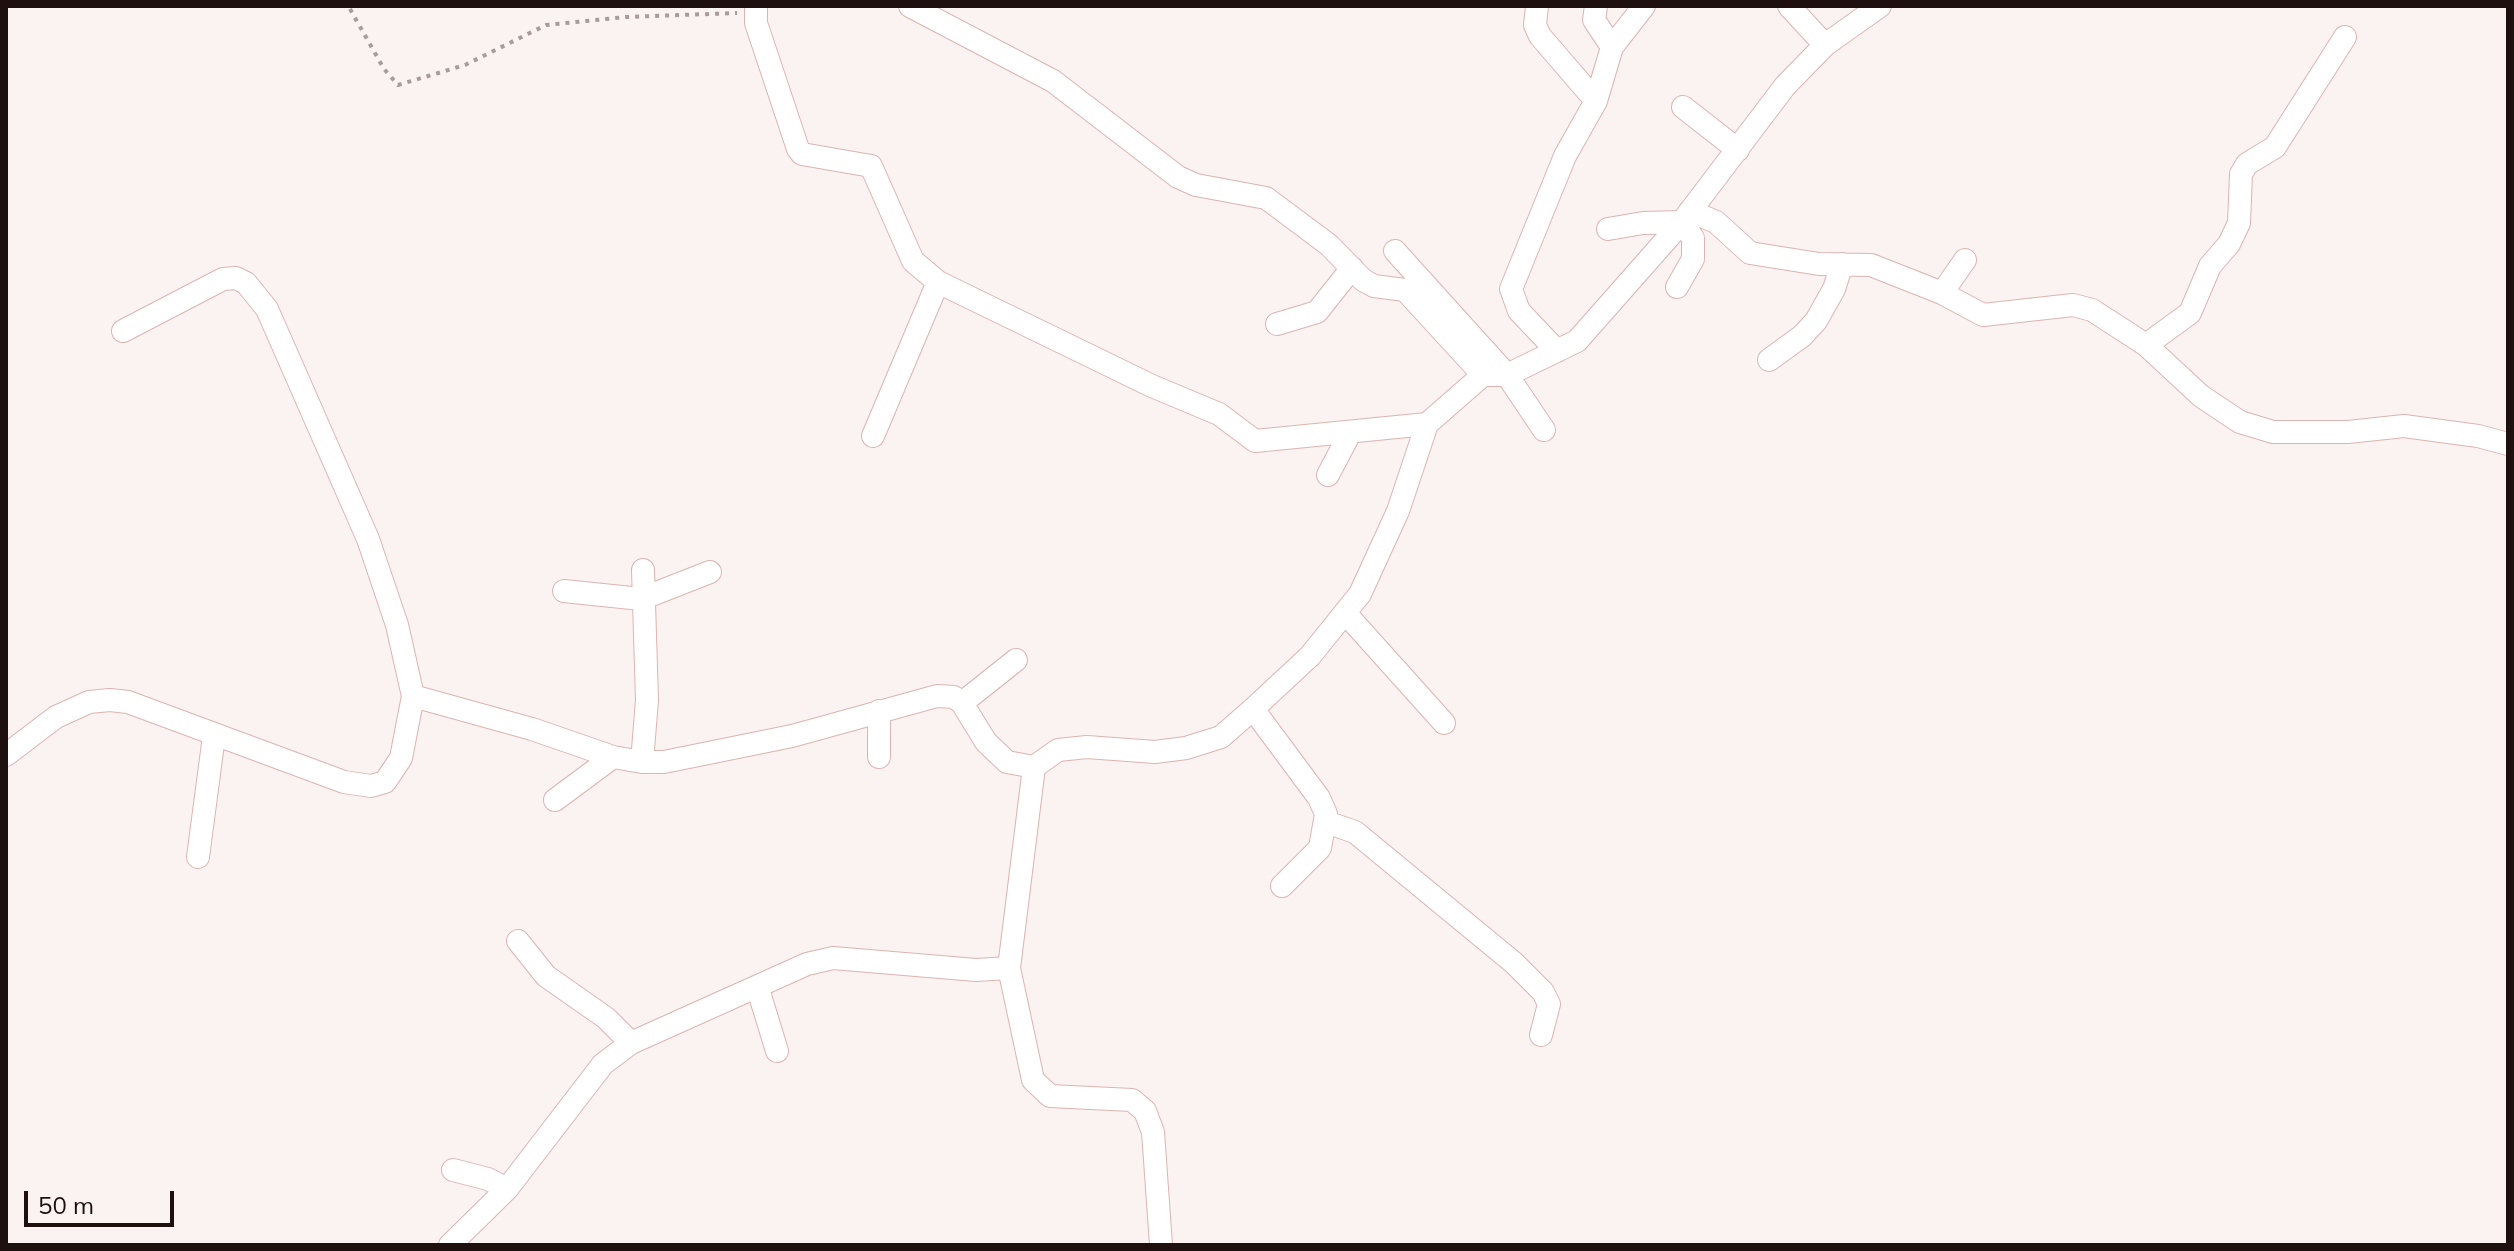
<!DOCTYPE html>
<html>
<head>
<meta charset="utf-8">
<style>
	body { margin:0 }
	#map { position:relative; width:2514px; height:1251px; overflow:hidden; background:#fbf2f2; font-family:Mulish,sans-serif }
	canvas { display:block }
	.frame { position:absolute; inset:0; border:8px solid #1e100f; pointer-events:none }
	.scale { position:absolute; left:24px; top:1191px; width:150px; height:36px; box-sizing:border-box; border:4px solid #1e100f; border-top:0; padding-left:10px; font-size:24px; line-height:28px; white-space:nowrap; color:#1e100f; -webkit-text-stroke:6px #fbf2f2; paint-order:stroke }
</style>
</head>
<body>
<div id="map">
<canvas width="2514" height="1251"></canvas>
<div class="frame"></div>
<div class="scale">50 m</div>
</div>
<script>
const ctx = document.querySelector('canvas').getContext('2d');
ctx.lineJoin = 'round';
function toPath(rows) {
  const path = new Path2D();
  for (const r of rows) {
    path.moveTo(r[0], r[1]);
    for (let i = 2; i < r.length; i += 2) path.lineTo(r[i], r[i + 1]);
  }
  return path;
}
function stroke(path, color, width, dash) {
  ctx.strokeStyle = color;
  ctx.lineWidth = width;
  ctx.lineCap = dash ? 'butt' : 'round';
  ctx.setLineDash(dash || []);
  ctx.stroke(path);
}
const minor = toPath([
	[756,6,756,23,798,149,802,154,871,166,913,261,938,282,1152,386,1219,414,1255,441,1427,424],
	[910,6,1053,81,1178,177,1196,185,1266,198,1329,245,1363,280,1374,286,1405,290,1483,375],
	[1537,6,1535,25,1540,36,1596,101],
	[1789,6,1825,45],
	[1612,47,1644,6],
	[1683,107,1738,150],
	[1690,211,1716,222,1750,253,1819,264,1871,265,1942,293,1983,315,2073,305,2092,310,2146,345,2201,396,2240,422,2273,432,2348,432,2404,426,2478,436,2508,444],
	[1608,229,1643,223,1682,222,1693,238,1693,259,1677,287],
	[1395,251,1507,375,1544,430],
	[1942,293,1965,260],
	[1277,324,1317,312,1352,268],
	[2146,345,2190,313,2210,266,2229,244,2239,223,2241,174,2247,164,2275,147,2345,37],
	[1557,351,1519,311,1511,289,1565,156,1596,101,1612,47,1594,20,1596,6],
	[1769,360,1802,336,1816,321,1834,289,1842,264],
	[873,436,938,282],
	[1328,475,1350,433],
	[564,591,641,599,710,572],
	[1347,615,1444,723],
	[413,696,532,729,613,757,642,762,664,762,792,736,937,696,954,697,962,703,986,742,1007,762,1034,767],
	[962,703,1016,660],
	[1253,709,1319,798,1326,814,1320,848,1282,886],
	[6,755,56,717,89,702,110,700,128,702,344,782,371,786,385,782,401,758,413,696,397,625,368,539,267,309,246,283,236,278,223,279,123,331],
	[879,757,879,711],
	[642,762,647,700,643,570],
	[555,800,613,757],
	[1326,822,1355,832,1514,963,1543,992,1549,1004,1541,1035],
	[198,857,214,736],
	[518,941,546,976,606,1018,631,1043],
	[758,989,777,1051],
	[453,1170,488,1179,507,1189],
	[450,1245,507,1189,603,1064,631,1043,807,964,833,958,976,970,1009,968],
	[1161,1245,1153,1132,1145,1111,1132,1100,1050,1096,1033,1080,1009,968,1034,767,1058,750,1087,747,1155,752,1186,748,1221,737,1253,709,1310,656,1360,594,1398,511,1427,424,1483,375,1507,375,1577,341,1682,222,1785,86,1825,45,1880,6]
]);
stroke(minor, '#dcb4b1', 24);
stroke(toPath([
	[350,9,384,69,398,85,465,65,546,25,626,17,737,13]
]), '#a79c9b', 4, [4, 6]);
stroke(minor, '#fff', 22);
</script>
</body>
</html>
